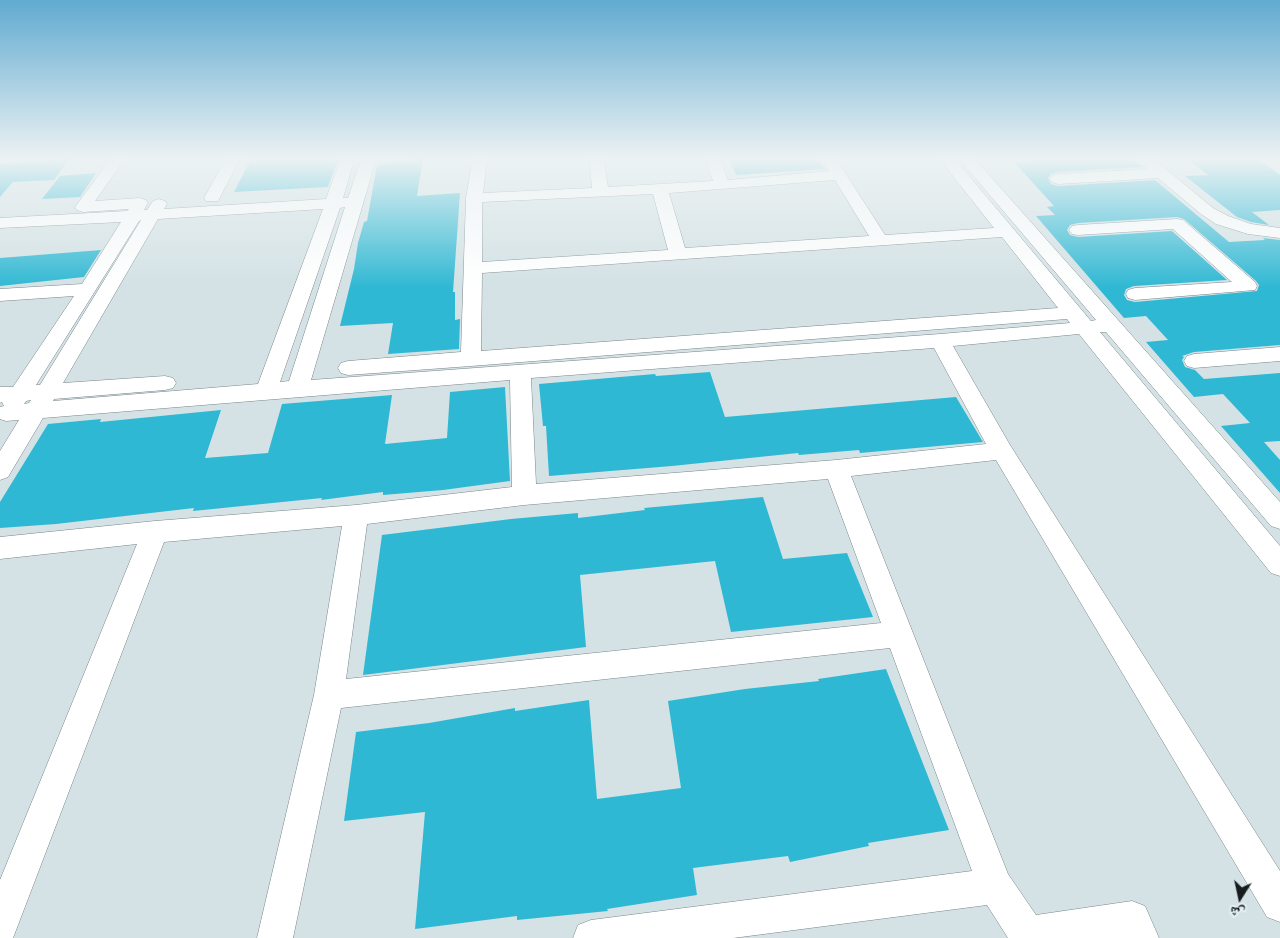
<!DOCTYPE html>
<html>
<head>
<meta charset="utf-8">
<style>
	body { margin:0 }
	#map { position:relative; width:1280px; height:938px; overflow:hidden; background:#d4e2e5; font-family:Cabin,"Noto Naskh Arabic",sans-serif }
	canvas { display:block }
	.north { position:absolute; left:1215px; top:873px; width:50px; height:50px; -webkit-text-stroke:4px #e1eff3; paint-order:stroke; rotate:190deg; font-size:14px; font-weight:700; line-height:20px; text-align:center; color:#171c1d }
	.north::after { content:''; display:block; margin:auto; width:18px; height:22px; background:#171c1d; clip-path:polygon(50% 0,100% 100%,50% 72%,0 100%) }
</style>
</head>
<body>
<div id="map">
<canvas width="1280" height="938"></canvas>
<div class="north">ش</div>
</div>
<script>
const ctx = document.querySelector('canvas').getContext('2d');
ctx.lineJoin = 'round';
function paint(path, color) {
  ctx.fillStyle = color;
  ctx.fill(path, 'evenodd');
}
function toPath(rows) {
  const path = new Path2D();
  for (const r of rows) {
    path.moveTo(r[0], r[1]);
    for (let i = 2; i < r.length; i += 2) path.lineTo(r[i], r[i + 1]);
  }
  return path;
}
function stroke(path, color, width, dash) {
  ctx.strokeStyle = color;
  ctx.lineWidth = width;
  ctx.lineCap = dash ? 'butt' : 'round';
  ctx.setLineDash(dash || []);
  ctx.stroke(path);
}
paint(toPath([
	[252,157,339,157,328,187,234,192],
	[728,157,817,157,825,169,736,175],
	[1061,157,1130,157,1143,167,1058,172,1051,174,1048,178,1051,184,1058,186,1155,180,1229,242,1265,240,1263,238,1280,240,1280,345,1194,352,1182,356,1184,357,1182,360,1185,367,1195,370,1204,379,1280,373,1280,441,1264,442,1280,460,1280,493,1221,426,1250,423,1223,394,1194,397,1146,342,1168,340,1146,316,1124,318,1036,216,1055,215,1047,207,1054,206,1014,162,1030,162,1027,158],
	[1177,217,1184,219,1256,281,1259,285,1257,291,1135,302,1127,300,1124,295,1126,289,1134,286,1227,280,1172,231,1078,237,1070,235,1067,230,1070,225,1078,223],
	[1185,157,1255,157,1280,175,1280,210,1252,212,1269,225,1251,222,1237,217,1185,176,1208,175],
	[69,159,54,180,13,182,0,197,0,164],
	[423,159,417,196,460,193,453,292,455,292,455,320,460,319,459,349,388,354,393,323,340,326,354,269,358,243,364,222,367,221,377,165],
	[96,173,80,197,42,199,60,176],
	[101,250,84,277,0,286,0,258],
	[710,372,725,417,956,397,983,442,860,453,859,450,799,455,798,453,672,466,549,476,546,426,543,426,539,384,655,374,656,376],
	[505,387,510,481,443,490,383,495,383,492,321,500,322,498,193,511,194,508,56,524,0,528,0,502,48,424,101,419,100,422,221,410,205,458,268,453,282,404,392,395,385,444,447,438,450,392],
	[763,497,783,559,847,553,873,617,731,632,715,561,580,575,586,647,363,675,382,535,511,519,578,513,578,518,645,510,644,508],
	[886,669,949,830,868,843,869,846,790,862,788,856,693,868,697,895,607,909,608,911,517,920,517,916,415,929,425,812,344,821,356,732,429,723,515,708,515,711,589,700,597,799,681,788,668,701,745,689,819,681,818,679]
]), '#2fb8d3');
const minor = toPath([
	[112,157,126,157,95,201,140,198,146,200,148,203,144,210,147,210,153,201,159,199,165,201,167,204,164,209,326,199,341,157,355,157,343,198,348,198,362,157,408,157,406,160,401,161,375,163,311,380,940,334,1070,323,1067,319,471,366,348,375,341,373,338,368,341,363,348,361,461,352,466,198,473,157,487,157,483,193,592,188,589,157,603,157,608,187,713,181,705,157,719,157,728,180,829,171,821,157,835,157,885,235,994,228,938,157,953,157,1091,321,1096,320,960,160,963,157,973,157,1280,502,1280,529,1271,526,1106,332,1100,332,1280,546,1280,576,1271,573,1079,334,953,346,1010,445,1280,871,1280,922,1267,917,996,460,851,476,1008,874,1036,915,1132,901,1145,906,1159,938,1008,938,987,905,733,938,573,938,578,925,591,920,972,871,890,648,341,708,293,938,257,938,314,695,342,526,164,542,18,925,13,938,0,938,0,880,137,544,0,559,0,537,155,521,356,505,512,487,510,380,43,418,8,477,0,480,0,451,19,420,6,421,0,419,0,407,4,406,2,402,0,403,0,387,13,387,74,296,0,301,0,289,82,284,121,222,0,228,0,218,127,211,129,209,83,212,77,210,75,207,112,157],
	[835,180,869,236,685,248,669,193,835,180],
	[653,194,668,250,482,262,482,202,653,194],
	[345,207,289,381,280,382,340,208,345,207],
	[323,209,258,384,53,401,54,399,165,390,173,388,176,383,173,378,165,376,63,383,158,219,323,209],
	[141,220,40,385,36,385,139,221,141,220],
	[1002,237,1058,308,481,351,482,273,1002,237],
	[934,348,986,444,836,460,536,484,531,378,934,348],
	[31,400,29,403,24,404,26,401,31,400],
	[828,479,881,623,346,679,367,524,524,505,828,479],
	[227,157,241,157,218,201,206,201,204,198,227,157],
	[1135,157,1151,157,1213,208,1228,216,1251,224,1280,228,1280,238,1248,234,1216,224,1201,214,1158,178,1058,184,1052,182,1050,179,1052,176,1058,174,1147,169,1135,157],
	[1177,219,1183,220,1255,282,1257,286,1255,290,1135,300,1128,298,1126,294,1128,290,1135,288,1232,282,1173,229,1078,235,1072,234,1069,230,1072,226,1078,225,1177,219],
	[1280,347,1280,361,1194,368,1187,366,1184,361,1187,356,1194,354,1280,347]
]);
stroke(minor, '#798689', 1);
paint(minor, '#fff');
const sky = ctx.createLinearGradient(0, 0, 0, 288);
sky.addColorStop(0, '#61aad1');
sky.addColorStop(0.55, '#ecf2f3');
sky.addColorStop(1, '#ecf2f300');
ctx.fillStyle = sky;
ctx.fillRect(0, 0, 1280, 288);
</script>
</body>
</html>
